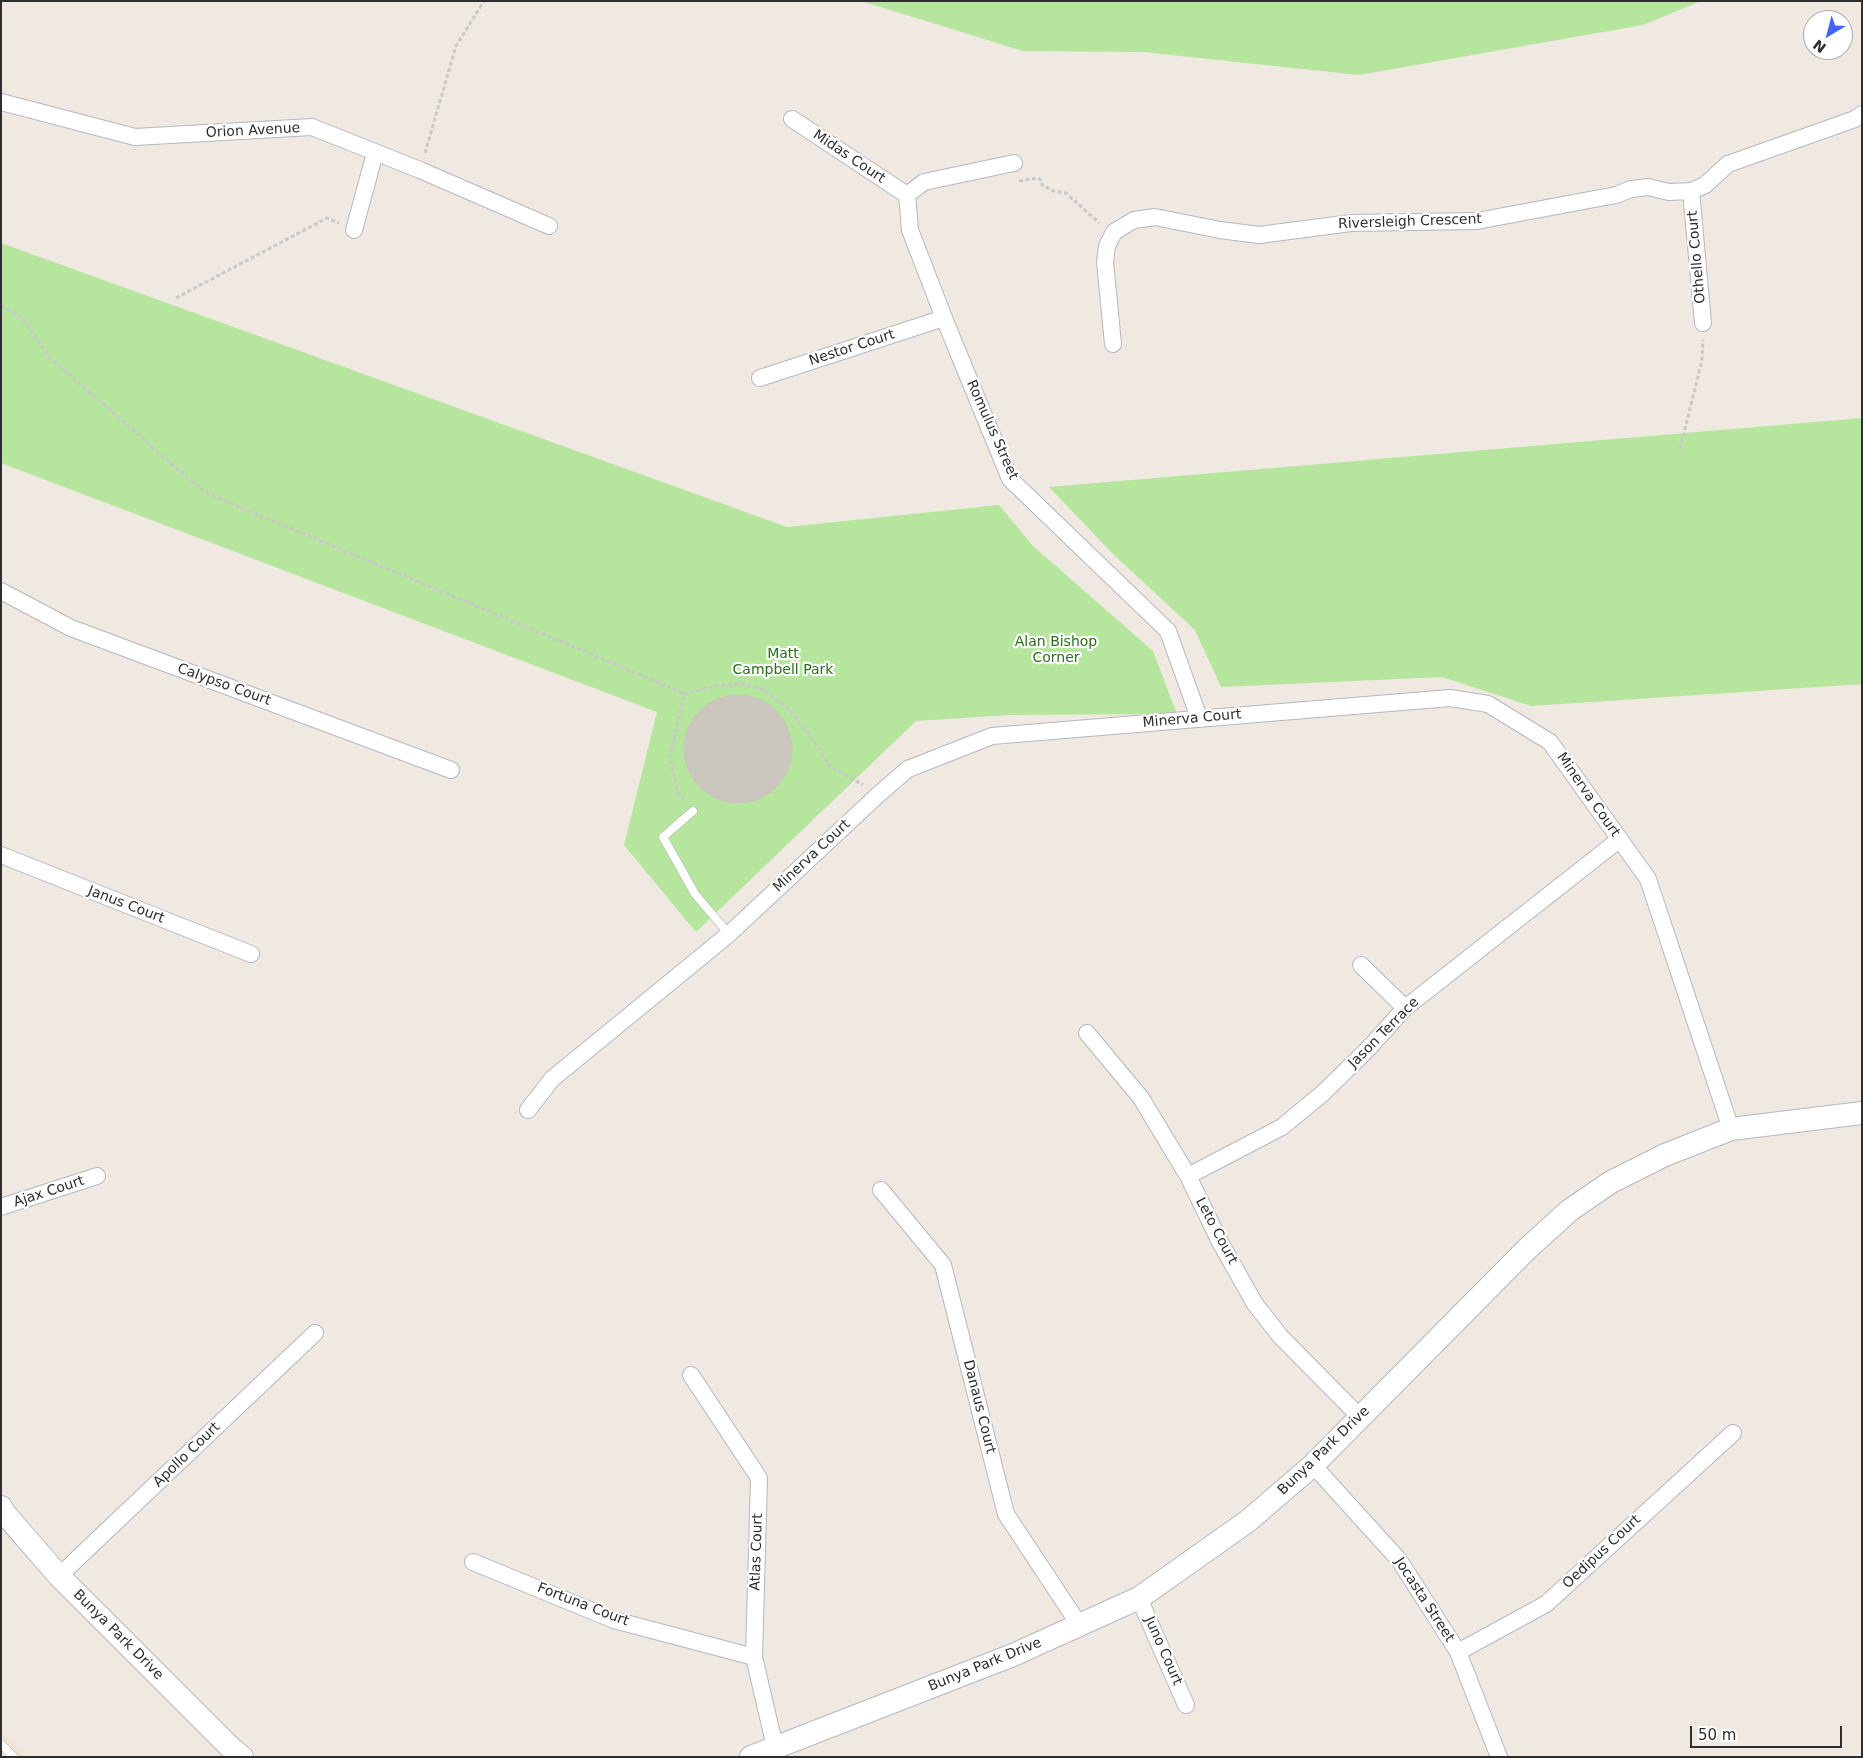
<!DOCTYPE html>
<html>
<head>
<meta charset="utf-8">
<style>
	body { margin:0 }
	#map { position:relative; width:1863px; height:1758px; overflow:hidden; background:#efe9e1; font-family:"DejaVu Sans",sans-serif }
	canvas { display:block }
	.frame { position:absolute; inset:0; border:2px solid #2e2e2e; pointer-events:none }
	.north { position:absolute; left:1803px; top:10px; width:50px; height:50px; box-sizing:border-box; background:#fff; border:1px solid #ababab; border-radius:50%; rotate:217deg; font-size:14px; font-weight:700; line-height:20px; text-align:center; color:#2e2e2e }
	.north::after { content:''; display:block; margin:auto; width:18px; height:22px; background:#4264fb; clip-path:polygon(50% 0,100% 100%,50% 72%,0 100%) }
	.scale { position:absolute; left:1690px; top:1726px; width:152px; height:22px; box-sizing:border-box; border:2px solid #2e2e2e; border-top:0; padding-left:6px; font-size:15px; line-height:18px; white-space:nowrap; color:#2e2e2e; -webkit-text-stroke:4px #fff; paint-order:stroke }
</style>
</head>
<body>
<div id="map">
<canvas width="1863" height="1758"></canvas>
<div class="frame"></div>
<div class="north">N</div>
<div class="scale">50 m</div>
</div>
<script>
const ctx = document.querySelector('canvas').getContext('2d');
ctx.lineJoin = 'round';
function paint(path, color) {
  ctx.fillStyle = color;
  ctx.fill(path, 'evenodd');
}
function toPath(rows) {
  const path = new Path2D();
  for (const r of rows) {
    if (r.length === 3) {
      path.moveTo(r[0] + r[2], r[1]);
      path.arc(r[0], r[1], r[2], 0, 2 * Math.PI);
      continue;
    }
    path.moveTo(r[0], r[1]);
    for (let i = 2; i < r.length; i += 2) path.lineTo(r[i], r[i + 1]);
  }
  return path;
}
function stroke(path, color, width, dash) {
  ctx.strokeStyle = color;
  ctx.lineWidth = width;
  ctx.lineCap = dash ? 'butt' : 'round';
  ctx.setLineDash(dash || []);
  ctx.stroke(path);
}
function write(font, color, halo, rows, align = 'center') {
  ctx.font = font + ' "DejaVu Sans",sans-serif';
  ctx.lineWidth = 4.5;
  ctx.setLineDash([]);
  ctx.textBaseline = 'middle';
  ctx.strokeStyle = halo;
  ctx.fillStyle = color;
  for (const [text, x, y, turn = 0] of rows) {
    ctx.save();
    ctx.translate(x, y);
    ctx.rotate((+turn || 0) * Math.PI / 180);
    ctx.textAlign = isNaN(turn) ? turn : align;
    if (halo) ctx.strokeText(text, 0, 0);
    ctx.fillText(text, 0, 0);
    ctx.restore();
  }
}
paint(toPath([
	[1,1730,26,1757,1,1757]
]), '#f0e6d1');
paint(toPath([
	[861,1,1701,1,1643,25,1359,75,1143,52,1023,51],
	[1,243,787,527,999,505,1033,546,1153,651,1177,714,1009,715,916,721,696,932,624,845,657,712,1,463],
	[1862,418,1862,684,1531,706,1442,677,1221,687,1195,630,1114,555,1049,487]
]), '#b6e59e');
const building = toPath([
	[738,749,54]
]);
paint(building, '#cbc7bf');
stroke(building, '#cbc5ba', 1);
const lane = toPath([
	[693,811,663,837,695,894,729,934],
	[1,1744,14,1757]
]);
const street = toPath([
	[1,102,135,137,312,127,420,170,549,226],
	[792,119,907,195],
	[1014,163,924,182,907,195,910,230,944,318,1010,479,1168,631,1199,718],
	[1691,191,1703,323],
	[354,230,375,153],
	[1113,344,1105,262,1107,246,1114,232,1134,220,1155,217,1220,230,1259,235,1351,223,1477,221,1616,195,1631,189,1648,187,1669,192,1691,191,1705,185,1728,164,1855,119,1862,114],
	[760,378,944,318],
	[1,591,71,628,451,770],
	[1,855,251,954],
	[1361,965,1405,1008],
	[1087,1033,1141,1098,1188,1176,1220,1242,1255,1304,1280,1336,1360,1417],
	[528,1110,552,1079,729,934,879,794,908,769,992,736,1450,698,1488,704,1550,742,1648,879,1731,1129],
	[1188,1176,1282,1127,1323,1093,1368,1049,1405,1008,1620,839],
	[881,1190,943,1265,1006,1514,1080,1626],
	[1,1207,97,1176],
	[691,1375,759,1478,754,1657,775,1747],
	[1313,1465,1399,1560,1458,1652,1499,1757],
	[473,1562,614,1620,754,1657],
	[59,1576,315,1333],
	[1139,1598,1186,1705],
	[1458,1652,1546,1604,1733,1433]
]);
const secondary = toPath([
	[1,1507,6,1515,59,1576,231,1748,242,1757],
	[751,1757,1013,1655,1139,1598,1248,1521,1313,1465,1527,1249,1570,1210,1611,1182,1665,1155,1731,1129,1862,1113]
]);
stroke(lane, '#b4b7c1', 9);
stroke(street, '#b4b7c1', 18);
stroke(secondary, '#b4b7c1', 24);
stroke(toPath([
	[425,153,456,46,484,1],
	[1019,181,1038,178,1042,181,1042,185,1053,191,1066,193,1099,223],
	[176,298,327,218,339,223],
	[1,305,24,320,49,357,204,492,684,693],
	[1680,449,1702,360,1703,340],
	[684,800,678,793,670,758,684,693,721,685,744,684,767,691,788,709,809,734,830,766,863,785]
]), '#c9c9c9', 3, [4, 2.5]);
stroke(lane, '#fff', 8);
stroke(street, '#fff', 16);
stroke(secondary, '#fff', 22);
write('14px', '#2e2e2e', '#fff', [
	["Orion Avenue",253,131,-3],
	["Midas Court",849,157,34],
	["Riversleigh Crescent",1410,222,-2],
	["Othello Court",1697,257,-95],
	["Nestor Court",852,348,-18],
	["Romulus Street",992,430,66],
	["Calypso Court",224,685,20],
	["Minerva Court",1192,719,-5],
	["Minerva Court",1588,795,55],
	["Minerva Court",812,856,-43],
	["Janus Court",126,905,21],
	["Jason Terrace",1384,1033,-45],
	["Ajax Court",49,1192,-18],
	["Leto Court",1216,1231,62],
	["Danaus Court",979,1407,76],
	["Bunya Park Drive",1324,1451,-44],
	["Apollo Court",187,1455,-44],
	["Atlas Court",757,1552,-88],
	["Oedipus Court",1602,1552,-43],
	["Jocasta Street",1424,1600,57],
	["Fortuna Court",583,1605,21],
	["Bunya Park Drive",118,1635,45],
	["Juno Court",1163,1651,66],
	["Bunya Park Drive",985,1665,-22]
]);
write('14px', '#2c6e1b', '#fff', [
	["Alan Bishop",1056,642],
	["Corner",1056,658],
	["Matt",783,654],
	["Campbell Park",783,670]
]);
</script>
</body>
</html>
